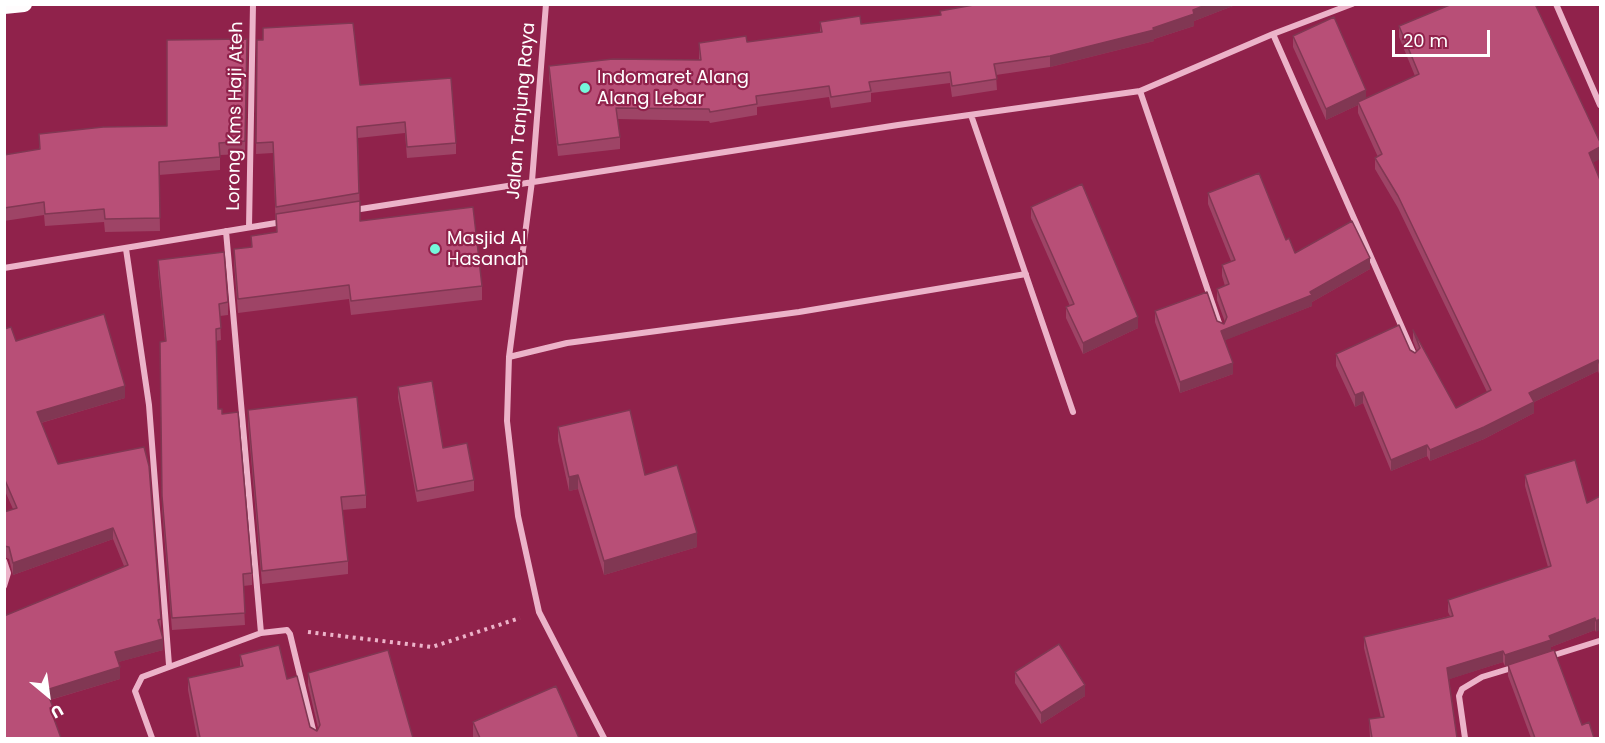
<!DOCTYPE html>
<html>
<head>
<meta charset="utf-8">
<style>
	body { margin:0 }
	#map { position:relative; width:1605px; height:743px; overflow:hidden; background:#90224b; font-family:Poppins,sans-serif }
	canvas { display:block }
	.frame { position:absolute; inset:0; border:6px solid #fff; pointer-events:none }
	.north { position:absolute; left:18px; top:665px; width:60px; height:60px; -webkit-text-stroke:4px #90224b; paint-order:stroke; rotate:151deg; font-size:16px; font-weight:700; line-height:24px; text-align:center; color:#fff }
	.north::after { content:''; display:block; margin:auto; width:21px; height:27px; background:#fff; clip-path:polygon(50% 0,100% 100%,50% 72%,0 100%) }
	.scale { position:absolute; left:1392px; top:30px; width:98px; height:27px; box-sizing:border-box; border:3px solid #fff; border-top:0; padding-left:8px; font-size:18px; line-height:21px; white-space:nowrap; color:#fff; -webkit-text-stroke:4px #90224b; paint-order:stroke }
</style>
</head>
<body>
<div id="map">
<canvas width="1605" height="743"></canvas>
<div class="frame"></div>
<div class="north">U</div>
<div class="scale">20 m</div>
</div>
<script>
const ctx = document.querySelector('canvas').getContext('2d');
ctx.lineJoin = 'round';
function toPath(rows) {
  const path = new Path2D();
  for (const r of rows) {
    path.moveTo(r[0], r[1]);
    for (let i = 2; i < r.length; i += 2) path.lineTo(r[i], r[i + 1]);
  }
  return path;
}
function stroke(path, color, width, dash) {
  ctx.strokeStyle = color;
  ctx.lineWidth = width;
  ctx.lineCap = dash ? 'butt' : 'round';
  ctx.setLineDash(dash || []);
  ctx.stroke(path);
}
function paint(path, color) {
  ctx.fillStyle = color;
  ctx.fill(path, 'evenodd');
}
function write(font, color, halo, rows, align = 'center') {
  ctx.font = font + ' Poppins,sans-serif';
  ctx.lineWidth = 4.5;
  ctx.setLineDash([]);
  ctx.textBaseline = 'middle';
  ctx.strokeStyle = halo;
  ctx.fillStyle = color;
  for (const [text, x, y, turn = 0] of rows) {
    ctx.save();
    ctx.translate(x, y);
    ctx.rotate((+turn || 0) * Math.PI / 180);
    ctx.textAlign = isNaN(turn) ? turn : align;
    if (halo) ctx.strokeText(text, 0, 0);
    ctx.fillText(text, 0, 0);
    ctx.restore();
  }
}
stroke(toPath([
	[308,632,432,647,520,618]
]), '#ecb3c9', 4, [3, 4.5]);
stroke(toPath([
	[546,4,532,181,509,357,507,421,518,516,539,612,604,738],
	[1556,4,1600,105],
	[1273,34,1415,357],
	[1140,91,1221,329],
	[971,115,1073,412],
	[354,210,898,125,1140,91,1273,34,1352,4],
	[249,227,253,4],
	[126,249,149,405,169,665],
	[4,268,282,222],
	[509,357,567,343,799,312,1026,274],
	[4,561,8,573,4,586],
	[261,633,287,630,290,634,315,738],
	[1548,657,1599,641],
	[152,738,135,691,142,677,261,633,226,231],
	[1465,738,1459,696,1462,689,1482,677,1515,667]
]), '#ecb3c9', 6);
stroke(toPath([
	[4,6,24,4]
]), '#fffcfd', 16);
paint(toPath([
	[979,4,1238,4,1194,21,1194,26,1154,39,1154,41,1050,67,996,75,997,90,952,97,950,83,871,93,871,102,831,108,829,97,757,107,757,115,710,123,709,121,618,119,620,137,620,149,558,156,549,78,549,66,699,60,699,43,747,42,820,32,820,22,861,24,940,15,940,11],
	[1399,26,1593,163,1600,180,1600,377,1598,371,1534,402,1534,413,1484,439,1430,461,1427,456,1391,471,1363,403,1355,407,1336,366,1336,354,1410,350,1415,353,1417,351,1413,341,1413,330,1456,408,1487,392,1398,208,1375,169,1375,158,1378,157,1358,113,1358,105,1326,120,1293,47,1293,36,1366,98,1415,76,1399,37],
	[263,28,456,143,456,154,407,158,405,133,358,138,360,221,482,286,482,300,351,315,349,299,238,313,234,263,234,249,251,247,251,236,276,232,273,153,256,154,257,40,263,40],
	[247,39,245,154,220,155,220,170,159,175,160,231,105,232,104,222,45,226,44,215,4,221,4,155,39,149,39,134,167,126],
	[1208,193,1286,240,1295,253,1370,269,1312,302,1312,306,1225,340,1233,374,1180,393,1155,322,1155,311,1217,321,1224,324,1225,322,1217,300,1217,289,1225,286,1222,276,1222,265,1231,261,1208,204],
	[1031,207,1138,328,1083,354,1066,318,1066,307,1070,306,1031,218],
	[158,260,228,302,228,315,220,316,221,340,216,341,218,409,222,414,252,573,252,585,243,586,245,625,172,630,162,508,160,342,165,341,158,272],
	[4,329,16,341,125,398,41,423,58,464,144,447,161,619,161,631,163,650,118,662,120,679,50,700,4,738,124,566,113,539,13,575,9,559,4,557,4,512,13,509,4,489],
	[398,387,443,448,474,480,474,491,417,502,398,398],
	[248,410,366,495,366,508,342,510,348,561,348,574,262,584,248,423],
	[558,427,645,475,697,547,604,575,578,489,569,491,558,441],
	[1525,475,1587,503,1600,496,1596,632,1595,630,1551,647,1551,651,1505,666,1503,662,1449,679,1457,738,1370,738,1369,719,1381,718,1364,648,1364,637,1450,616,1448,612,1448,600,1548,567,1525,486],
	[240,655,287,679,310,727,317,731,318,728,308,685,308,673,413,738,197,738,188,690,188,678,240,667],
	[1508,665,1582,725,1594,738,1531,738,1508,676],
	[1015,672,1085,696,1041,724,1015,683],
	[473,722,579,738,473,738]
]), '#9e4466');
paint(toPath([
	[1208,4,1238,4,1194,21,1194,26,1154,39,1154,41,1050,67,1050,56,1153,28],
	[1366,90,1366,101,1358,102,1358,105,1326,120,1326,109],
	[1600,147,1600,159,1589,165,1589,153],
	[1370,258,1370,269,1312,302,1312,306,1221,342,1221,331,1310,292],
	[1138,317,1138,328,1083,354,1083,343],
	[1598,360,1598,371,1534,402,1534,413,1484,439,1430,461,1430,450,1529,393],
	[1233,363,1233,374,1180,393,1180,382],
	[125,386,125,398,37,424,37,412],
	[1363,392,1363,403,1355,407,1355,395],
	[1427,445,1427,456,1391,471,1391,460],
	[578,475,578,489,569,491,569,477],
	[113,528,113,539,13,575,13,563],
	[697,533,697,547,604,575,604,561],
	[1595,618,1595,630,1551,647,1551,651,1505,666,1505,655,1549,636],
	[1600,619,1600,630,1596,632,1596,621],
	[163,639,163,650,115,663,115,652],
	[1503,651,1503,662,1447,680,1447,668],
	[120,667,120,679,46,701,46,690],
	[1085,685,1085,696,1041,724,1041,713],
	[53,707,53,718,50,708]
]), '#813753');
const building = toPath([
	[979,4,1208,4,1193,10,1194,14,1153,28,1154,30,1050,56,994,64,997,79,952,86,950,72,869,82,871,91,831,97,829,86,756,96,757,104,710,112,709,109,616,108,620,137,558,145,549,66,613,59,701,60,699,43,746,36,747,42,822,32,820,22,860,16,861,24,941,15,940,11,979,4],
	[1452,4,1535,4,1600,142,1600,147,1589,153,1600,180,1600,365,1598,360,1529,393,1534,402,1484,427,1430,450,1427,445,1391,460,1363,392,1355,395,1336,354,1399,325,1410,350,1415,353,1420,348,1413,330,1456,408,1491,390,1398,196,1375,158,1382,154,1358,102,1419,74,1399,26,1452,4],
	[1334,17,1366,90,1326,109,1293,36,1334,17],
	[353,23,360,85,451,78,456,143,407,147,405,122,357,127,359,193,276,207,273,142,256,143,257,40,263,40,263,28,353,23],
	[247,39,245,141,219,143,220,157,159,162,160,218,105,219,104,209,45,214,44,202,4,208,4,155,40,149,39,134,103,127,167,126,167,40,247,39],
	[1259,173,1286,240,1289,238,1295,253,1352,221,1370,258,1310,292,1312,295,1221,331,1233,363,1180,382,1155,311,1207,292,1217,321,1224,324,1227,317,1217,289,1229,284,1222,265,1235,260,1208,193,1259,173],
	[1082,184,1138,317,1083,343,1066,307,1074,304,1031,207,1082,184],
	[360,201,360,221,473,207,482,286,351,301,349,285,238,299,234,249,252,247,251,236,277,232,276,214,360,201],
	[224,252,228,302,219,304,221,328,216,329,218,409,222,409,222,414,238,412,252,573,243,574,245,613,172,618,162,496,160,342,166,341,158,260,224,252],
	[104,314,125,386,37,412,58,464,144,447,149,466,161,619,158,620,163,639,115,652,120,667,46,690,53,707,50,708,61,738,4,738,4,616,128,565,113,528,13,563,9,547,4,546,4,512,17,508,4,478,4,329,11,327,16,341,104,314],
	[432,381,443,448,467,443,474,480,417,491,398,387,432,381],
	[357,397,366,495,341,497,348,561,262,571,248,410,357,397],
	[630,410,645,475,677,465,697,533,604,561,578,475,569,477,558,427,630,410],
	[1575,460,1587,503,1600,496,1600,619,1596,621,1595,618,1549,636,1551,640,1505,655,1503,651,1447,668,1457,738,1372,738,1369,719,1384,717,1364,637,1453,616,1448,600,1551,566,1525,475,1575,460],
	[1059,644,1085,685,1041,713,1015,672,1059,644],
	[279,645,287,679,297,676,310,727,317,731,320,725,308,673,388,650,413,738,200,738,188,678,243,666,240,655,279,645],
	[1554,650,1582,725,1589,722,1594,738,1535,738,1508,665,1554,650],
	[556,686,579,738,480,738,473,722,556,686]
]);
paint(building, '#b84f77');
stroke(building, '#813753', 1.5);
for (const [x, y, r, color] of [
	[585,88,6,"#75f8db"],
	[435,249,6,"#75f8db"]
]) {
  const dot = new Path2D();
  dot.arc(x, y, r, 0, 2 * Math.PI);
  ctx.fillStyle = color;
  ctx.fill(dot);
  stroke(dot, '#90224b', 2);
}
write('18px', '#fff', '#90224b', [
	["Indomaret Alang",597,78],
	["Alang Lebar",597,99],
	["Masjid Al",447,239],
	["Hasanah",447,260]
], 'left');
write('18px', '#fff', '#90224b', [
	["Jalan Tanjung Raya",522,111,-85],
	["Lorong Kms Haji Ateh",236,116,-89]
]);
</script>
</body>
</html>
